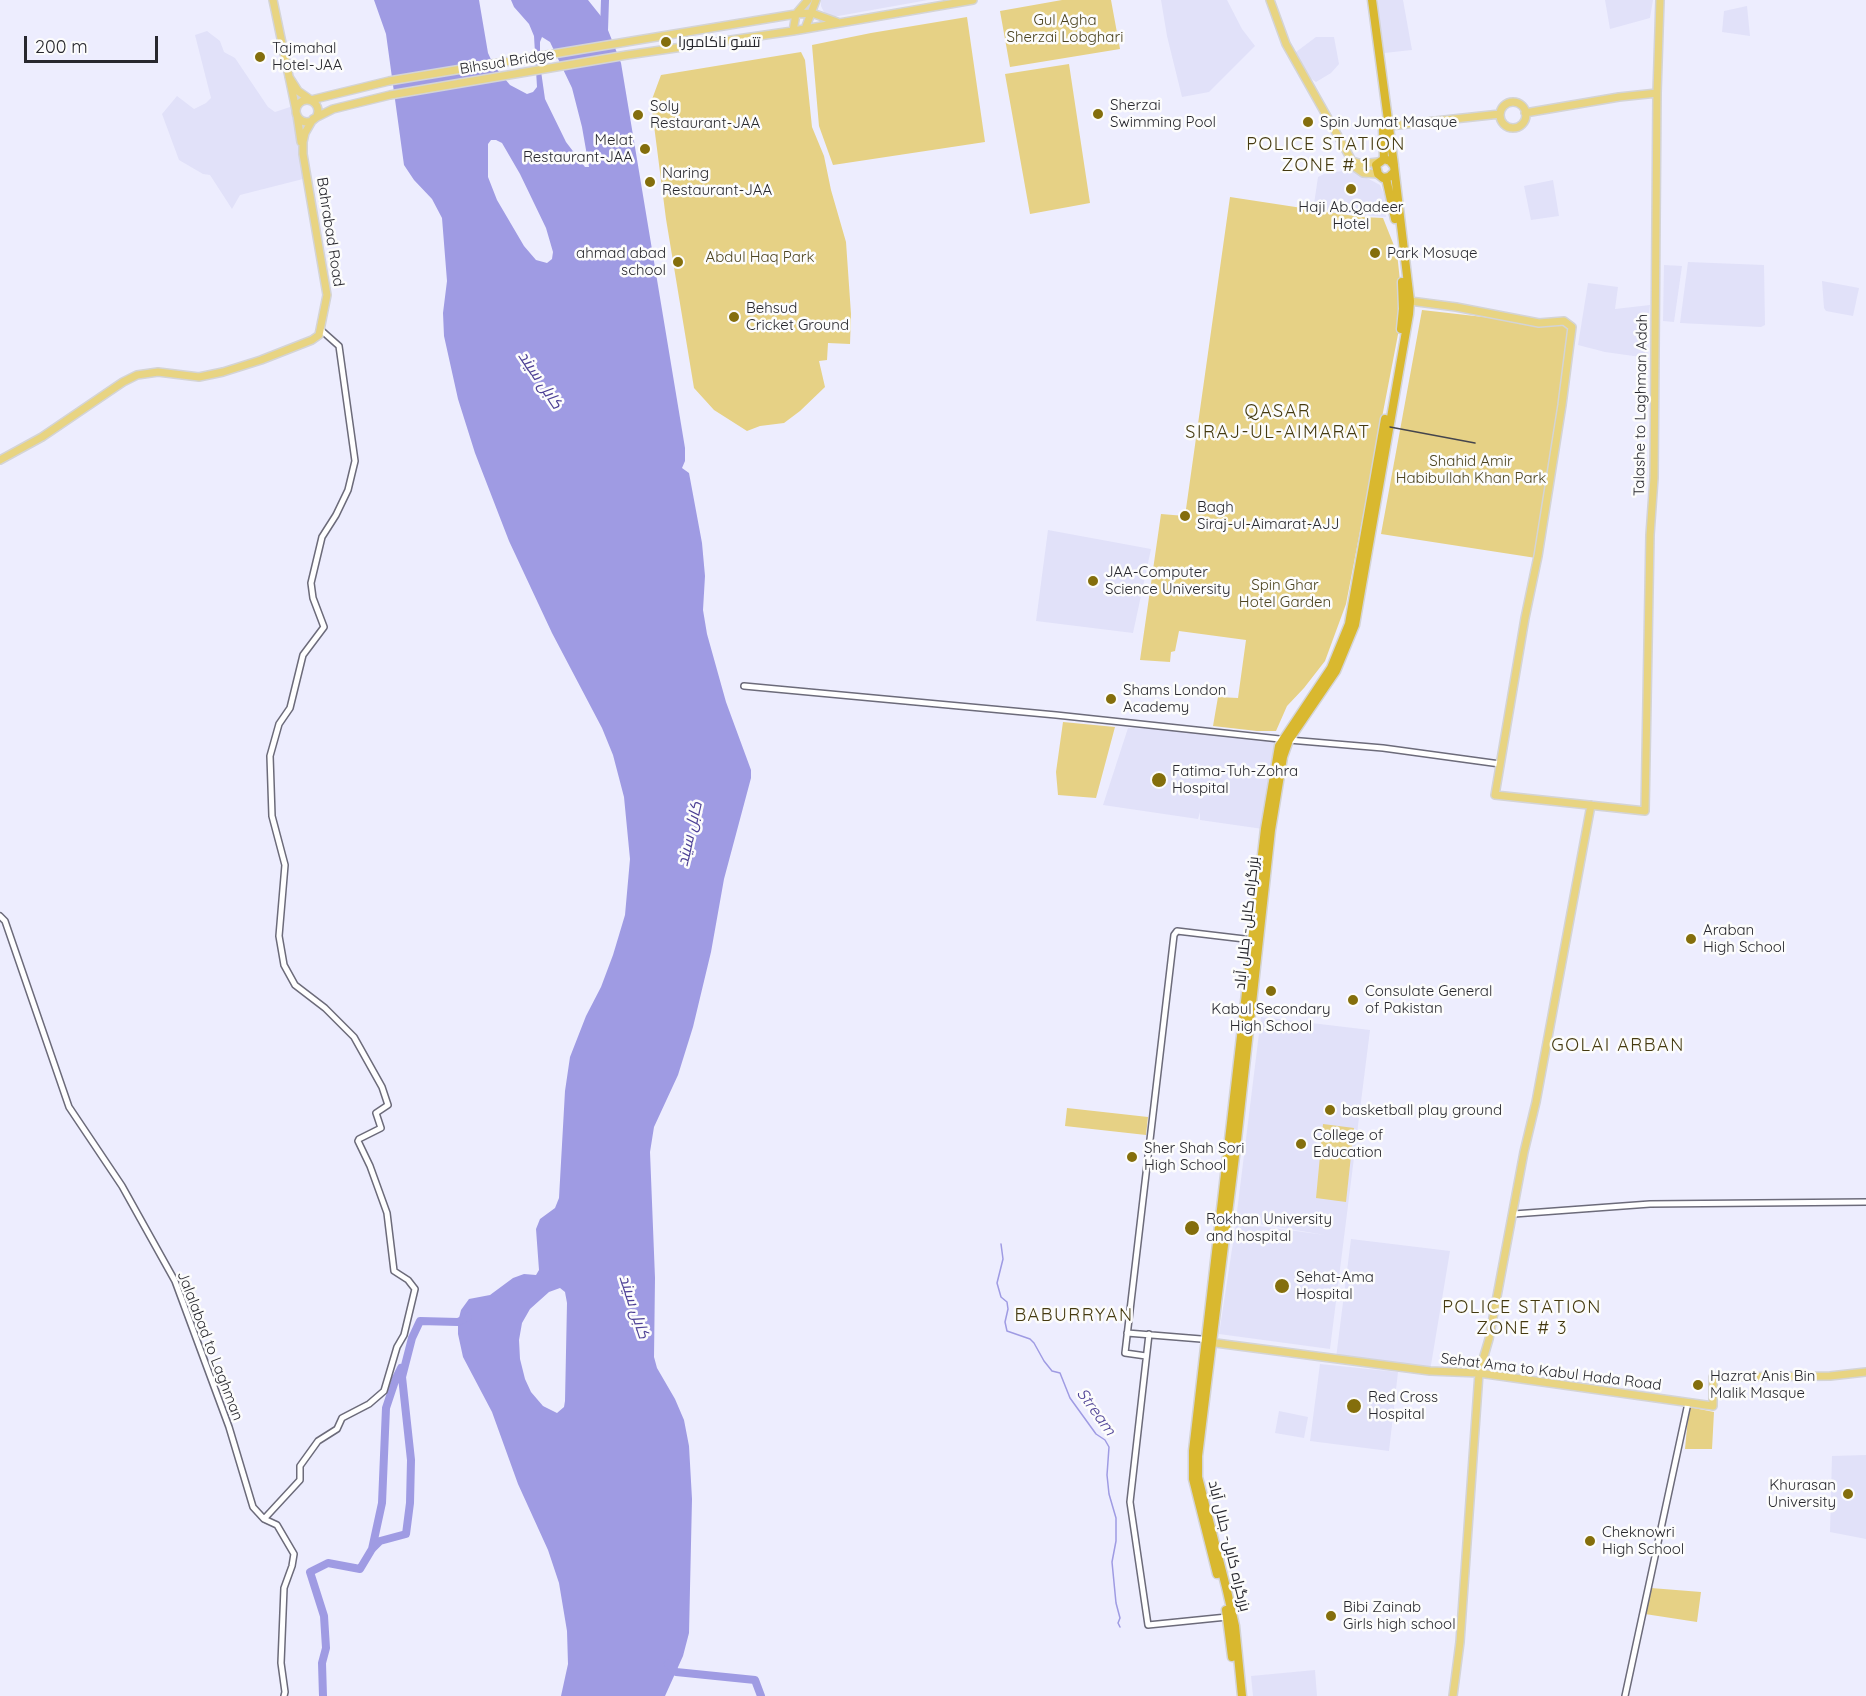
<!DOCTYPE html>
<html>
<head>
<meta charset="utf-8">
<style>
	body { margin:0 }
	#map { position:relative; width:1866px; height:1696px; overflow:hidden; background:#ededfe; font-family:Quicksand,sans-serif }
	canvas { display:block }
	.scale { position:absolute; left:24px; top:36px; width:134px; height:27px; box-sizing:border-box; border:3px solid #28282e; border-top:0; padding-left:8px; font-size:18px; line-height:21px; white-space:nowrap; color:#28282e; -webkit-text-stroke:4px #fcfcfc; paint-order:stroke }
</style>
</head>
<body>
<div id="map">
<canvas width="1866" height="1696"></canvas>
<div class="scale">200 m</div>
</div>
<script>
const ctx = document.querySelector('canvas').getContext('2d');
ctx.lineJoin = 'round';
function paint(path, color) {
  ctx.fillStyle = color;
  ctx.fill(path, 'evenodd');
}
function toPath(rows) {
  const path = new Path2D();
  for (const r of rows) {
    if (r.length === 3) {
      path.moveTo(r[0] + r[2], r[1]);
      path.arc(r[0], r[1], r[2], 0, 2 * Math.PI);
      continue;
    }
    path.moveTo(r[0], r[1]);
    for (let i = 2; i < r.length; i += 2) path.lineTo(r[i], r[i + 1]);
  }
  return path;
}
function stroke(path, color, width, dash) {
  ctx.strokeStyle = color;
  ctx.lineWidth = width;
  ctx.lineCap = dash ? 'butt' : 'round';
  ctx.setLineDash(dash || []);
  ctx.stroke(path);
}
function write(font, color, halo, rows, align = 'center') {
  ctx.font = font + ' Quicksand,Cairo,sans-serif';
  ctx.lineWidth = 5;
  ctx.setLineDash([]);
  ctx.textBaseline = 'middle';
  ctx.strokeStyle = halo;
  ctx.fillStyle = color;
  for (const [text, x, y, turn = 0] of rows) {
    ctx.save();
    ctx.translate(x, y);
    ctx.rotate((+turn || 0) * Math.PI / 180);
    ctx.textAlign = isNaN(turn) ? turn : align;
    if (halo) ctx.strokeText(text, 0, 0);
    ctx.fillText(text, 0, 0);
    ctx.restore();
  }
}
paint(toPath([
	[821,0,928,0,827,18,821,6],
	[1161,0,1227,0,1242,29,1255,46,1209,92,1182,97,1167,36],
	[1378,0,1403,0,1412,50,1384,53,1377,3],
	[1605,0,1653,0,1650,18,1610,29],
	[1747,6,1750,36,1722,32,1724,11],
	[207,31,220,41,224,52,235,58,268,107,275,112,293,106,298,133,303,179,240,195,232,209,210,175,203,174,179,160,162,114,177,96,194,109,206,103,211,98,195,35],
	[1316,37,1334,37,1339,64,1331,73,1316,82,1303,73,1296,52],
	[1352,170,1380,185,1387,201,1386,217,1313,211,1318,177,1326,173],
	[1553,180,1559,216,1531,220,1524,186],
	[1688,262,1764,265,1765,325,1761,327,1680,323],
	[1664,265,1682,266,1674,322,1663,321],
	[1822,281,1859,288,1853,316,1826,311,1824,308],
	[1588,283,1618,287,1615,309,1650,305,1646,340,1648,358,1605,352,1578,345],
	[1048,530,1151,549,1133,633,1036,621],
	[1128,728,1177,730,1278,740,1263,829,1200,820,1200,812,1198,819,1103,805],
	[1261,1017,1370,1030,1330,1349,1219,1334,1236,1223,1325,1235,1236,1220],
	[1351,1239,1450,1251,1430,1371,1336,1358],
	[1320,1364,1398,1372,1389,1451,1310,1441],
	[1279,1411,1308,1417,1304,1438,1275,1433],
	[1866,1455,1866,1539,1830,1532,1832,1456],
	[1315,1670,1317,1696,1253,1696,1251,1676]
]), '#e1e1f9');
paint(toPath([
	[1062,0,1111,0,1120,49,1010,67,1000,11],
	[967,17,985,142,833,165,819,126,812,45,871,33],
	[801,52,805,60,812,127,824,156,831,190,846,242,851,314,850,344,828,343,827,360,819,361,825,387,800,411,784,423,760,426,747,431,714,410,694,388,666,219,651,102,661,75],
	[1069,64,1090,203,1030,214,1005,74],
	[1230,197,1361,217,1383,218,1397,253,1400,281,1400,324,1346,604,1325,661,1304,688,1287,706,1276,731,1257,731,1213,726,1218,697,1238,698,1246,640,1179,631,1175,651,1171,652,1170,662,1140,660,1161,514,1185,516],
	[1422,310,1571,327,1536,558,1381,534],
	[1063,722,1115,727,1096,798,1058,795,1056,772],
	[1067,1108,1148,1117,1146,1135,1065,1126],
	[1323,1124,1354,1128,1346,1202,1316,1198],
	[1689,1407,1714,1412,1712,1449,1685,1449],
	[1651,1588,1701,1592,1697,1622,1645,1614]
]), '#e6d185');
paint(toPath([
	[374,0,479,0,488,53,494,66,510,85,527,94,533,92,537,87,534,36,529,24,514,7,511,0,588,0,604,20,621,63,685,448,685,461,682,468,689,473,702,543,705,576,703,610,707,634,726,702,751,770,751,778,724,879,711,952,693,1027,678,1075,654,1127,650,1152,655,1278,654,1357,657,1368,675,1399,684,1420,689,1446,692,1499,689,1633,683,1656,665,1696,561,1696,568,1664,567,1631,559,1583,548,1550,518,1484,492,1412,463,1357,458,1334,458,1322,461,1310,469,1299,490,1295,513,1278,524,1274,536,1275,539,1270,536,1229,540,1219,555,1208,559,1198,565,1091,570,1057,586,1016,601,987,613,955,625,915,630,859,624,797,613,755,602,728,552,633,509,541,475,453,458,399,444,336,443,313,447,281,442,218,432,199,414,180,404,165,386,34],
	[542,37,550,42,572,88,582,127,589,167,585,167,566,142,545,99,540,64,540,42],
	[491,140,496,140,502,143,520,174,546,228,553,252,552,259,547,263,536,260,524,246,497,200,488,177,488,144],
	[560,1288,565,1292,567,1303,565,1401,564,1407,557,1413,543,1406,531,1392,525,1379,520,1359,519,1340,522,1323,530,1309,549,1292]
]), '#9f9be3');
stroke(toPath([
	[1001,1244,1003,1259,997,1283,1001,1297,1007,1302,1008,1309,1005,1322,1007,1331,1030,1339,1034,1343,1044,1361,1052,1371,1060,1373,1070,1398,1096,1434,1105,1440,1109,1447,1107,1475,1109,1494,1116,1518,1116,1541,1112,1562,1116,1603,1120,1618,1118,1623,1120,1627]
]), '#9f9be3', 1.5);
stroke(toPath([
	[604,30,605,0],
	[372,1549,382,1503,386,1408,396,1378,401,1368],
	[668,1664,676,1672,755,1680,761,1696],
	[323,1696,322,1663,326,1648,324,1616,310,1572,328,1563,360,1569,372,1549,380,1541,406,1534,410,1503,411,1460,402,1377,412,1338,420,1321,458,1322,468,1317]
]), '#9f9be3', 8);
const minor = toPath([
	[744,686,1056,715,1289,740,1383,748,1500,764],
	[0,916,5,921,69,1107,122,1186,175,1281,229,1427,253,1507,264,1519,277,1525,294,1554,292,1566,284,1588,281,1663,285,1692,284,1696],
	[1514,1214,1650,1204,1866,1202],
	[1127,1333,1201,1339,1205,1341],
	[1149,1334,1130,1502,1148,1625,1227,1617],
	[1146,1356,1125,1353,1174,935,1177,931,1253,940],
	[264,1519,300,1480,300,1466,318,1441,337,1429,342,1418,369,1404,384,1391,397,1347,404,1335,415,1289,408,1280,394,1271,387,1213,370,1166,358,1141,359,1139,381,1128,376,1113,388,1105,382,1087,354,1037,325,1008,295,985,284,965,279,936,285,865,272,816,270,756,279,724,290,708,303,655,324,627,313,598,311,583,322,537,336,515,348,490,355,461,339,346,321,330],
	[1625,1696,1688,1403]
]);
const major = toPath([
	[273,0,296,110],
	[1270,0,1286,44,1356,168,1363,173,1378,174],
	[805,29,816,0],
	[793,31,796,14,808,0],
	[289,77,298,91,311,100,389,81,796,14,812,13,837,22],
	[307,111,11],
	[1513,115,13],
	[1525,113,1619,97,1657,93],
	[297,115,301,142],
	[1389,126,1500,114],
	[1352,161,1362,164,1378,162],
	[1410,301,1456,307,1539,323,1564,321,1572,327,1562,405,1538,556,1525,618,1495,795,1645,811,1650,535,1654,478,1657,93,1660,0],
	[0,460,42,437,123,382,137,375,158,372,199,377,223,372,261,360,312,340,319,335,327,295,303,154,303,142,305,133,313,119,333,109,390,95,627,55,793,31,973,0],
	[1208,1342,1430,1371,1479,1373,1713,1406,1713,1377,1830,1376,1866,1372],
	[1453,1696,1460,1642,1479,1373,1489,1339,1524,1152,1536,1102,1591,805]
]);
const highway = toPath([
	[1372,0,1394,165],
	[1383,128,1384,159],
	[1386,178,1395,219],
	[1401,329,1403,309,1402,282],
	[1217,1574,1193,1479,1193,1451,1265,829,1279,746,1331,668,1349,624,1385,419],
	[1226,1610,1232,1657],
	[1242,1696,1235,1626,1227,1591,1198,1477,1198,1456,1237,1140,1271,830,1283,757,1289,740,1336,671,1355,625,1409,314,1410,301,1394,166,1390,161,1384,159,1376,165,1378,174,1383,178,1389,177,1394,172]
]);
stroke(minor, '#6c6b7a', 8);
stroke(major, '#d4d4d5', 10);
stroke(highway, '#d4d4d5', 11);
stroke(minor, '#fff', 5);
stroke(major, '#e8d482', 7);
stroke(highway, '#d9b82f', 8);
stroke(toPath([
	[1390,427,1475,443]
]), '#45454d', 1.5);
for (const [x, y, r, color] of [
	[666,42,6,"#846e0c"],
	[260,57,6,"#846e0c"],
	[1098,114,6,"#846e0c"],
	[638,115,6,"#846e0c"],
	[1308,122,6,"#846e0c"],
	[645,149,6,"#846e0c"],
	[650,182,6,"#846e0c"],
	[1351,189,6,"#846e0c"],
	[1375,253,6,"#846e0c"],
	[678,262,6,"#846e0c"],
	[734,317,6,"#846e0c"],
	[1185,516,6,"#846e0c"],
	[1093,581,6,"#846e0c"],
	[1111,699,6,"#846e0c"],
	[1159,780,8,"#846e0c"],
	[1691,939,6,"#846e0c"],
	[1271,991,6,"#846e0c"],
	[1353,1000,6,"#846e0c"],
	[1330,1110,6,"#846e0c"],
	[1301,1144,6,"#846e0c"],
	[1132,1157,6,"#846e0c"],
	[1192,1228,8,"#846e0c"],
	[1282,1286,8,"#846e0c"],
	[1698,1385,6,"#846e0c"],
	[1354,1406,8,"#846e0c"],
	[1848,1494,6,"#846e0c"],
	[1590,1541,6,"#846e0c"],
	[1331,1616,6,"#846e0c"]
]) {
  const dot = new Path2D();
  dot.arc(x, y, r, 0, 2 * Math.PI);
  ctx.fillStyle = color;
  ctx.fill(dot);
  stroke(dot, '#fcfcfc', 2);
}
write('15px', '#4c431f', '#fcfcfc', [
	["Gul Agha",1065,20],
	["Sherzai Lobghari",1065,37],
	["Abdul Haq Park",760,257],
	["Shahid Amir",1471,461],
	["Habibullah Khan Park",1471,478],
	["Spin Ghar",1285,585],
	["Hotel Garden",1285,602]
]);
write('15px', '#28282e', '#fcfcfc', [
	["تتسو ناکامورا",678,42],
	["Tajmahal",272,48],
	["Hotel-JAA",272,65],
	["Sherzai",1110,105],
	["Swimming Pool",1110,122],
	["Soly",650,106],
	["Restaurant-JAA",650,123],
	["Spin Jumat Masque",1320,122],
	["Melat",633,140,"right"],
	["Restaurant-JAA",633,157,"right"],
	["Naring",662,173],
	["Restaurant-JAA",662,190],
	["Haji Ab.Qadeer",1351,207,"center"],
	["Hotel",1351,224,"center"],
	["ahmad abad",666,253,"right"],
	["school",666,270,"right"],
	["Park Mosuqe",1387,253],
	["Behsud",746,308],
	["Cricket Ground",746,325],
	["Bagh",1197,507],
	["Siraj-ul-Aimarat-AJJ",1197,524],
	["JAA-Computer",1105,572],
	["Science University",1105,589],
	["Shams London",1123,690],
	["Academy",1123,707],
	["Fatima-Tuh-Zohra",1172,771],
	["Hospital",1172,788],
	["Araban",1703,930],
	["High School",1703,947],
	["Consulate General",1365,991],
	["of Pakistan",1365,1008],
	["Kabul Secondary",1271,1009,"center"],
	["High School",1271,1026,"center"],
	["basketball play ground",1342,1110],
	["College of",1313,1135],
	["Education",1313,1152],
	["Sher Shah Sori",1144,1148],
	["High School",1144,1165],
	["Rokhan University",1206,1219],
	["and hospital",1206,1236],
	["Sehat-Ama",1296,1277],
	["Hospital",1296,1294],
	["Hazrat Anis Bin",1710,1376],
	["Malik Masque",1710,1393],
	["Red Cross",1368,1397],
	["Hospital",1368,1414],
	["Khurasan",1836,1485,"right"],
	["University",1836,1502,"right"],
	["Cheknowri",1602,1532],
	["High School",1602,1549],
	["Bibi Zainab",1343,1607],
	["Girls high school",1343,1624]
], 'left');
write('15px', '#28282e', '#fcfcfc', [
	["Bihsud Bridge",507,62,-9],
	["Bahrabad Road",330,232,81],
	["Talashe to Laghman Adah",1641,405,-89],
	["بزرگراه کابل- جلال آباد",1247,923,-84],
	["Jalalabad to Laghman",210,1346,69],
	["Sehat Ama to Kabul Hada Road",1551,1372,7],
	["بزرگراه کابل- جلال آباد",1229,1546,76]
]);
write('italic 16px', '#4d4095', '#fcfcfc', [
	["کابل سيند",540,380,56],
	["کابل سيند",690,834,-77],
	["کابل سيند",634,1307,72],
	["Stream",1096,1412,54]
]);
ctx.letterSpacing = '1.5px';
write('18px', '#453a10', '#fcfcfc', [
	["POLICE STATION",1326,145],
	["ZONE # 1",1326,166],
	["QASAR",1278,412],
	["SIRAJ-UL-AIMARAT",1278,433],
	["GOLAI ARBAN",1618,1046],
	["POLICE STATION",1522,1308],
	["ZONE # 3",1522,1329],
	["BABURRYAN",1074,1316]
]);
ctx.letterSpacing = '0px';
</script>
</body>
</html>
